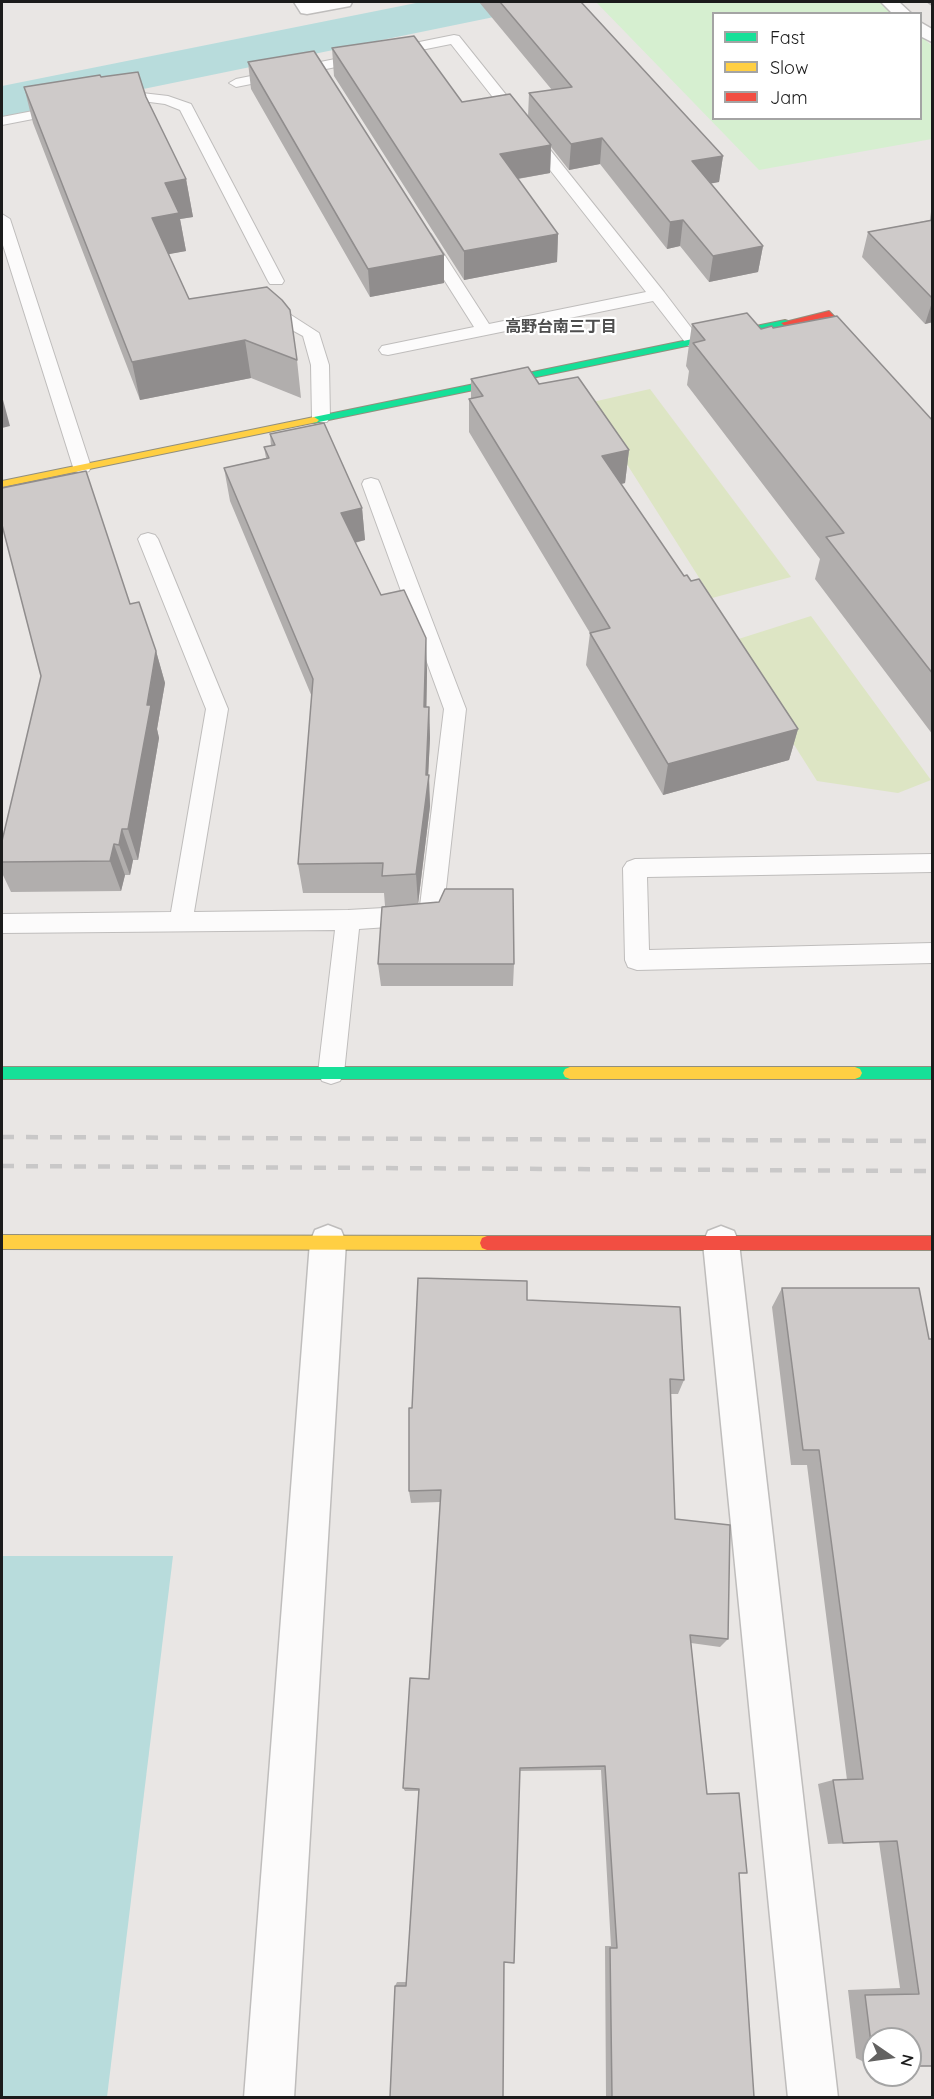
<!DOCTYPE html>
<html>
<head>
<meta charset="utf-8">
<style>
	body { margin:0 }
	#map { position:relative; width:934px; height:2099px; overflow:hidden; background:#e9e6e4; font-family:Quicksand,sans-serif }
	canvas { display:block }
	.frame { position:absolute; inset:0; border:3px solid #1b1b1b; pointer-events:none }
	.legend { position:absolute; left:712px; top:12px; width:210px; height:108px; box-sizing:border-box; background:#fff; border:2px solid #a4a4a4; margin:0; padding:8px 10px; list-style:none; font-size:18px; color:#1b1b1b }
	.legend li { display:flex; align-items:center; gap:12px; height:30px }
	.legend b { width:30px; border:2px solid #a4a4a4 }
	.north { position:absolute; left:862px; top:2027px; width:60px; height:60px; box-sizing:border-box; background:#fff; border:2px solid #a4a4a4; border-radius:50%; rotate:103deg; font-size:16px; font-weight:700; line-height:24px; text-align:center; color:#1b1b1b }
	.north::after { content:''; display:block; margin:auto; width:21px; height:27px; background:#636261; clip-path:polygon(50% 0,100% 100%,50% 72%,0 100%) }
</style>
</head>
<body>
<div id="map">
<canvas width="934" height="2099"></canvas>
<div class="frame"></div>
<ul class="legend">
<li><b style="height:8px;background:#16e098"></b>Fast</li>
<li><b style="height:8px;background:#ffcf43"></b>Slow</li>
<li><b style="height:8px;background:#f24e42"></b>Jam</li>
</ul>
<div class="north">N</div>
</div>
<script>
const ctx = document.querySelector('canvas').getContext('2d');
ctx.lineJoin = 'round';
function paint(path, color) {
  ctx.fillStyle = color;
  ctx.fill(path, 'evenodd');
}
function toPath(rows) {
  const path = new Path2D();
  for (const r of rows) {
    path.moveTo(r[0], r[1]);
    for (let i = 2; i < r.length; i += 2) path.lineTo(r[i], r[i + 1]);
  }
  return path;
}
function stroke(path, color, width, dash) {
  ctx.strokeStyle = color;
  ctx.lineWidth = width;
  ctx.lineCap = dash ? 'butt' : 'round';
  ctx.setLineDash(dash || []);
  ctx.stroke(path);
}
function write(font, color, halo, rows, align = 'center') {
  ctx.font = font + ' Quicksand,"Noto Sans JP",sans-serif';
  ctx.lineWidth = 4.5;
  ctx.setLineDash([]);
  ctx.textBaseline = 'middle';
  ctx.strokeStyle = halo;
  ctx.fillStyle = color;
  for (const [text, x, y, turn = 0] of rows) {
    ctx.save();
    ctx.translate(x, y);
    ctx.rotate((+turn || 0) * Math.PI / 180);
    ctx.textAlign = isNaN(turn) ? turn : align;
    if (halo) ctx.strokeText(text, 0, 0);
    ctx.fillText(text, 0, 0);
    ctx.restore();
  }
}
paint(toPath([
	[650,389,791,577,712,598,588,403],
	[811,616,931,780,898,793,817,781,729,642]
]), '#dde5c4');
paint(toPath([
	[596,2,880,2,894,13,714,14,714,118,920,118,921,36,932,46,932,139,759,170]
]), '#d6efd0');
paint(toPath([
	[2,1556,173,1556,107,2097,2,2097]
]), '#b8dcdc');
paint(toPath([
	[421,2,519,2,512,13,494,17,2,118,2,86,421,2]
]), '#b8dcdc');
const lane = toPath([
	[454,35,459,36,664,292,702,342,700,346,688,346,653,301,388,355,382,354,379,350,382,346,474,327,417,237,425,232,431,234,489,324,646,292,451,44,236,87,229,83,236,79,454,35],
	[142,93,168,96,191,104,284,281,282,284,270,284,268,281,180,110,165,104,142,101,111,103,104,99,111,95,142,93],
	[64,105,69,106,71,109,69,112,2,125,2,117,64,105],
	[2,214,10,219,91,467,89,471,82,473,75,471,73,467,2,242,2,214],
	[257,311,291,315,319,333,329,365,330,418,327,422,315,422,312,418,311,365,303,336,281,324,251,320,249,316,251,312,257,311],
	[371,478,378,480,380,484,466,709,443,915,439,922,431,924,359,929,344,1073,340,1081,331,1084,322,1081,318,1073,335,930,2,933,2,914,171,912,206,709,138,539,141,535,148,533,155,535,158,539,228,709,194,912,348,910,420,906,444,709,362,484,364,480,371,478],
	[932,854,932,872,647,877,649,950,932,943,932,963,637,970,628,967,625,960,623,868,627,862,635,859,932,854]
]);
const street = toPath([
	[294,2,311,3,352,2,350,6,307,14,301,13,294,2],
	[881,2,899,2,912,14,893,14,881,2],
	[920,22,932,29,932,42,920,36,920,22],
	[328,1225,341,1230,346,1242,294,2098,244,2098,310,1242,315,1230,328,1225],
	[721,1226,734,1231,739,1243,838,2098,788,2098,703,1243,708,1231,721,1226]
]);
const fast = toPath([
	[785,320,788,321,788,325,314,423,309,420,314,417,785,320],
	[2,1067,570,1067,575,1069,577,1073,575,1077,570,1079,2,1079,2,1067],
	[855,1067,932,1067,932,1079,855,1079,850,1077,848,1073,850,1069,855,1067]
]);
const slow = toPath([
	[314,417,319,420,317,422,2,487,2,481,314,417],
	[570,1067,855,1067,860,1069,862,1073,860,1077,855,1079,570,1079,565,1077,563,1073,565,1069,570,1067],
	[2,1235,487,1236,492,1238,494,1243,492,1248,487,1250,2,1249,2,1235]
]);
const jam = toPath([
	[829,311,864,347,864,351,858,351,827,317,785,326,781,323,829,311],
	[487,1236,932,1236,932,1250,487,1250,482,1248,480,1243,482,1238,487,1236]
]);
stroke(lane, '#bfbdbc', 2);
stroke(street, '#bfbdbc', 3);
stroke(fast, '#928f7d', 2);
stroke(slow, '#928f7d', 2);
stroke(jam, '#928f7d', 2);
paint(lane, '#fcfbfb');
paint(street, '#fcfbfb');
paint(fast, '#16e098');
paint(slow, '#ffcf43');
paint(jam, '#f24e42');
stroke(toPath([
	[2,1137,932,1141],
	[2,1166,932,1171]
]), '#c9c8c8', 4.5, [12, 12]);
paint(toPath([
	[479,2,581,2,723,156,719,182,710,183,763,246,758,272,709,282,680,246,667,249,600,164,569,170,551,147,550,173,518,179,558,234,557,262,464,280,334,76,332,48,462,102,528,117,529,93,552,90],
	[926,2,933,2,933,7],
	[248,62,444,283,370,297,251,89],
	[101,77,146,97,186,179,193,217,180,219,186,251,168,254,189,299,297,360,301,398,251,378,140,400,33,123,24,87],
	[933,196,933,322,925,324,862,257,868,232,930,220],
	[692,324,761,329,773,328,933,421,933,735,815,579,820,559,687,385,689,371,686,366],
	[471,379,539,384,629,450,625,483,621,484,684,576,798,729,789,760,663,795,586,665,590,633,469,432,469,399,471,398],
	[270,434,362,508,365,540,355,543,381,595,427,670,426,707,429,707,430,738,428,775,430,806,418,904,514,964,513,986,381,986,378,964,415,904,385,906,384,893,303,893,298,864,312,697,230,501,224,468,266,458,264,447,271,446],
	[130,604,156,651,165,683,157,729,159,738,138,860,133,860,130,875,125,875,121,891,11,892,2,873,2,841,41,676],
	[782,1288,919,1288,933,2066,874,2067,856,2058,848,1990,900,1988,879,1842,828,1844,818,1784,833,1780,847,1780,807,1465,791,1465,772,1307],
	[527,1300,684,1380,678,1394,671,1394,675,1519,728,1639,720,1647,691,1643,707,1794,739,1873,754,2097,606,2097,605,1946,611,1946,601,1770,520,1771,504,1962,503,2097,395,1986,397,1982,406,1982,419,1791,405,1791,403,1788,429,1679,440,1502,411,1503,409,1491,412,1408]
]), '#b1aead');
paint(toPath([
	[602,138,600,164,569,170,571,144],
	[551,145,550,173,499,182,500,154],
	[723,156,719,182,688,188,692,161],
	[186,179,193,217,180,219,186,251,159,256,152,218,165,183],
	[683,220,680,246,667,249,670,222],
	[558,234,557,262,464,280,464,251],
	[763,246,758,272,709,282,713,256],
	[444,255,444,283,370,297,368,269],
	[933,299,933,322,925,324],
	[245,340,251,378,140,400,132,362],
	[2,396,10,426,2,428],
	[629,450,625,483,599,489,602,456],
	[362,508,365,540,344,545,341,513],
	[426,638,427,670,426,739,424,707],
	[156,651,165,683,157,729,159,738,138,860,128,829,147,705],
	[429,707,430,738,428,779,429,775,430,806,418,904,416,874,426,775],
	[798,729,789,760,663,795,668,764],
	[122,829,133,860,130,875,119,845],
	[114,844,125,875,121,891,110,861]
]), '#908d8d');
const building = toPath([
	[500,2,581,2,723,156,692,161,763,246,713,256,683,220,670,222,602,138,571,144,529,93,572,87,500,2],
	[414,36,462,102,510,94,551,145,500,154,558,234,464,251,332,48,414,36],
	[314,51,444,255,368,269,248,62,314,51],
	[138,72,146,97,186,179,165,183,179,213,152,218,189,299,267,287,282,300,290,310,297,360,245,340,132,362,24,87,100,75,101,77,138,72],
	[933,220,933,299,868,232,933,220],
	[747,313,761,329,772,326,773,328,837,316,933,421,933,674,826,537,844,533,693,343,705,340,692,324,747,313],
	[528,367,539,384,578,377,629,450,602,456,684,576,687,575,691,581,699,579,798,729,668,764,590,633,610,628,469,399,483,396,471,379,528,367],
	[324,423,362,508,341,513,381,595,404,590,426,638,424,707,429,707,426,775,429,775,416,874,382,876,383,863,298,864,313,679,224,468,269,458,264,447,275,445,270,434,324,423],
	[86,471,130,604,139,602,156,651,147,705,151,705,128,829,122,829,119,845,114,844,110,861,2,862,2,841,41,676,2,525,2,488,86,471],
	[445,889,513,889,514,964,378,964,382,907,439,902,445,889],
	[418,1278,527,1281,527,1300,680,1307,684,1380,670,1379,675,1519,730,1525,728,1639,690,1635,707,1794,739,1793,747,1873,739,1873,754,2097,612,2097,610,1948,617,1948,605,1766,520,1768,514,1963,504,1962,503,2097,390,2097,395,1986,406,1986,419,1789,403,1788,410,1678,429,1679,441,1490,409,1491,409,1408,412,1408,418,1278],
	[782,1288,919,1288,929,1339,933,1339,933,2066,910,2066,910,2039,874,2039,874,2067,865,1995,919,1994,897,1841,843,1843,833,1780,863,1779,819,1450,803,1450,782,1288]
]);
paint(building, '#cecac9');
stroke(building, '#908d8d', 1.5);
write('bold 16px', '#4e4e4e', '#fff', [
	["高野台南三丁目",561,327]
]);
</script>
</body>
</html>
